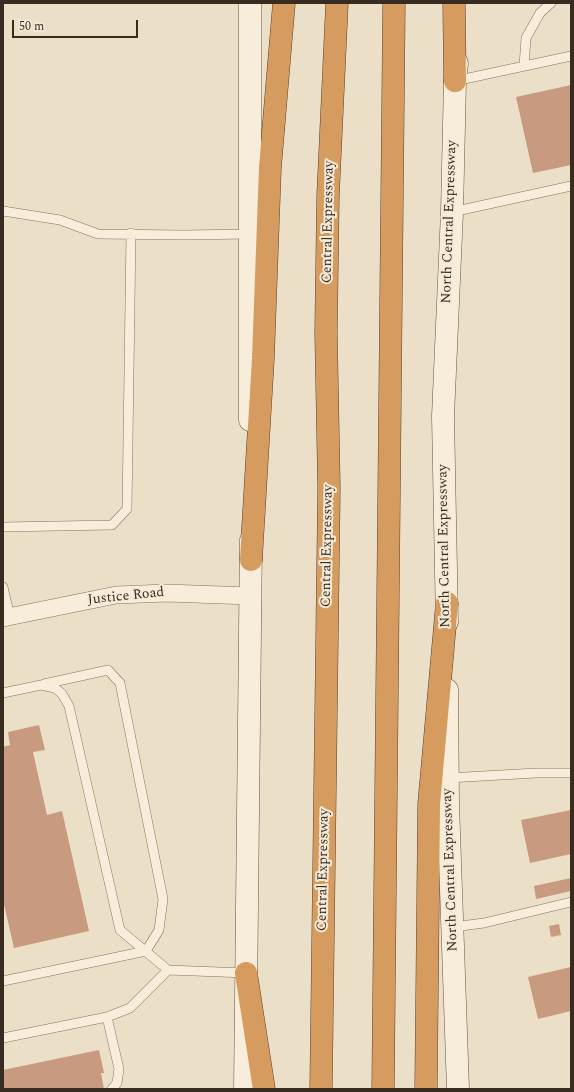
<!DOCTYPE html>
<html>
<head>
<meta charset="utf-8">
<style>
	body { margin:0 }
	#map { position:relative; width:574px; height:1092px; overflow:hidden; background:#ecdfc7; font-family:Spectral,serif }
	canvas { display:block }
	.frame { position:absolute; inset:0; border:4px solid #382b20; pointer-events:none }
	.scale { position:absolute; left:12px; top:20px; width:126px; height:18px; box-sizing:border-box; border:2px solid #382b20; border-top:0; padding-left:5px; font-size:12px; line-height:14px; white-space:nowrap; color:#382b20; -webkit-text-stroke:3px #f4ead7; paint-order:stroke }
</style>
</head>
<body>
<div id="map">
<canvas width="574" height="1092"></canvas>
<div class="frame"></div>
<div class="scale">50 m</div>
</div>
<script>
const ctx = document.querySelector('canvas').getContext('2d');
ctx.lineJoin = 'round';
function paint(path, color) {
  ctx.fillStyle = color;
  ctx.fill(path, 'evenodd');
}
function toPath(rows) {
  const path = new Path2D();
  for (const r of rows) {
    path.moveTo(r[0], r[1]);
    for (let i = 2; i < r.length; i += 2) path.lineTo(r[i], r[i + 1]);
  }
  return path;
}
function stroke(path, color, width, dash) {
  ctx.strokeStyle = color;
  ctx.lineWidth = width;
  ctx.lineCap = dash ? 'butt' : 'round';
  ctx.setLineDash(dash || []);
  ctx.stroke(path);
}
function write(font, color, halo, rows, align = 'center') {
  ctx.font = font + ' Spectral,serif';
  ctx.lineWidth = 4;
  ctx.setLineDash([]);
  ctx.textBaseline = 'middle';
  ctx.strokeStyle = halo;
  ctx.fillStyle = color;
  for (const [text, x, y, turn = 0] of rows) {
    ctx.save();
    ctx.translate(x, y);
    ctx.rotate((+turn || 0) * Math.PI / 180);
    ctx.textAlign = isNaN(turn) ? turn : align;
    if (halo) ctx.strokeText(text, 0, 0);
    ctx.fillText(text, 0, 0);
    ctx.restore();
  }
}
paint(toPath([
	[571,85,571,165,533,173,516,97],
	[39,725,45,750,33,752,47,815,62,811,89,931,14,948,3,900,3,747,10,745,8,732],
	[571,810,571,854,530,863,521,820],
	[571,878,571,891,536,899,534,886],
	[559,924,561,935,551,937,549,926],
	[571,967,571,1011,538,1019,528,977],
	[99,1050,104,1073,101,1073,104,1089,3,1089,3,1070]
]), '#c89a80');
const lane = toPath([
	[524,66,526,38,540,13,551,3],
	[455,81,571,56],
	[3,211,60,220,98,234,185,235,249,234],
	[452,212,571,186],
	[3,527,112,525,127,509,131,233],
	[3,587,10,617],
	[3,693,41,685,55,688,62,694,69,706,120,930,168,970,130,1008,107,1017,3,1038],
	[448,778,536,773,570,773],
	[453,927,484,923,571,902],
	[168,970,246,973],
	[3,981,146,951,159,930,163,899,120,683,108,670,44,684],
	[107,1017,119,1069,117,1083,112,1089]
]);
const street = toPath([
	[3,618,116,595,167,593,250,596]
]);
const secondary = toPath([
	[250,3,250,420],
	[447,622,443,416,452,212,455,81,457,63],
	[447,690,448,804,458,1089],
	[245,1089,251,540]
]);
const highway = toPath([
	[454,3,455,81],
	[251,560,263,359,270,168,284,3],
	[246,973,264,1089],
	[321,1089,329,488,326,332,328,196,337,3],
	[383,1089,394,3],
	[426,1089,429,804,447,603]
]);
stroke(lane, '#87715e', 10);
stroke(street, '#87715e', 18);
stroke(secondary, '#695341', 23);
stroke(highway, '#554031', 23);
stroke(lane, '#f7edda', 9);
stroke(street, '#f7edda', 17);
stroke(secondary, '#f7edda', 22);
stroke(highway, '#d69b5e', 22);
write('14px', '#382b20', '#f4ead7', [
	["Central Expressway",329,222,-89],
	["North Central Expressway",450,222,-88],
	["Central Expressway",328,546,-89],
	["North Central Expressway",445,546,-91],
	["Justice Road",126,597,-6],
	["Central Expressway",324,870,-89],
	["North Central Expressway",451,870,-92]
]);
</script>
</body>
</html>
